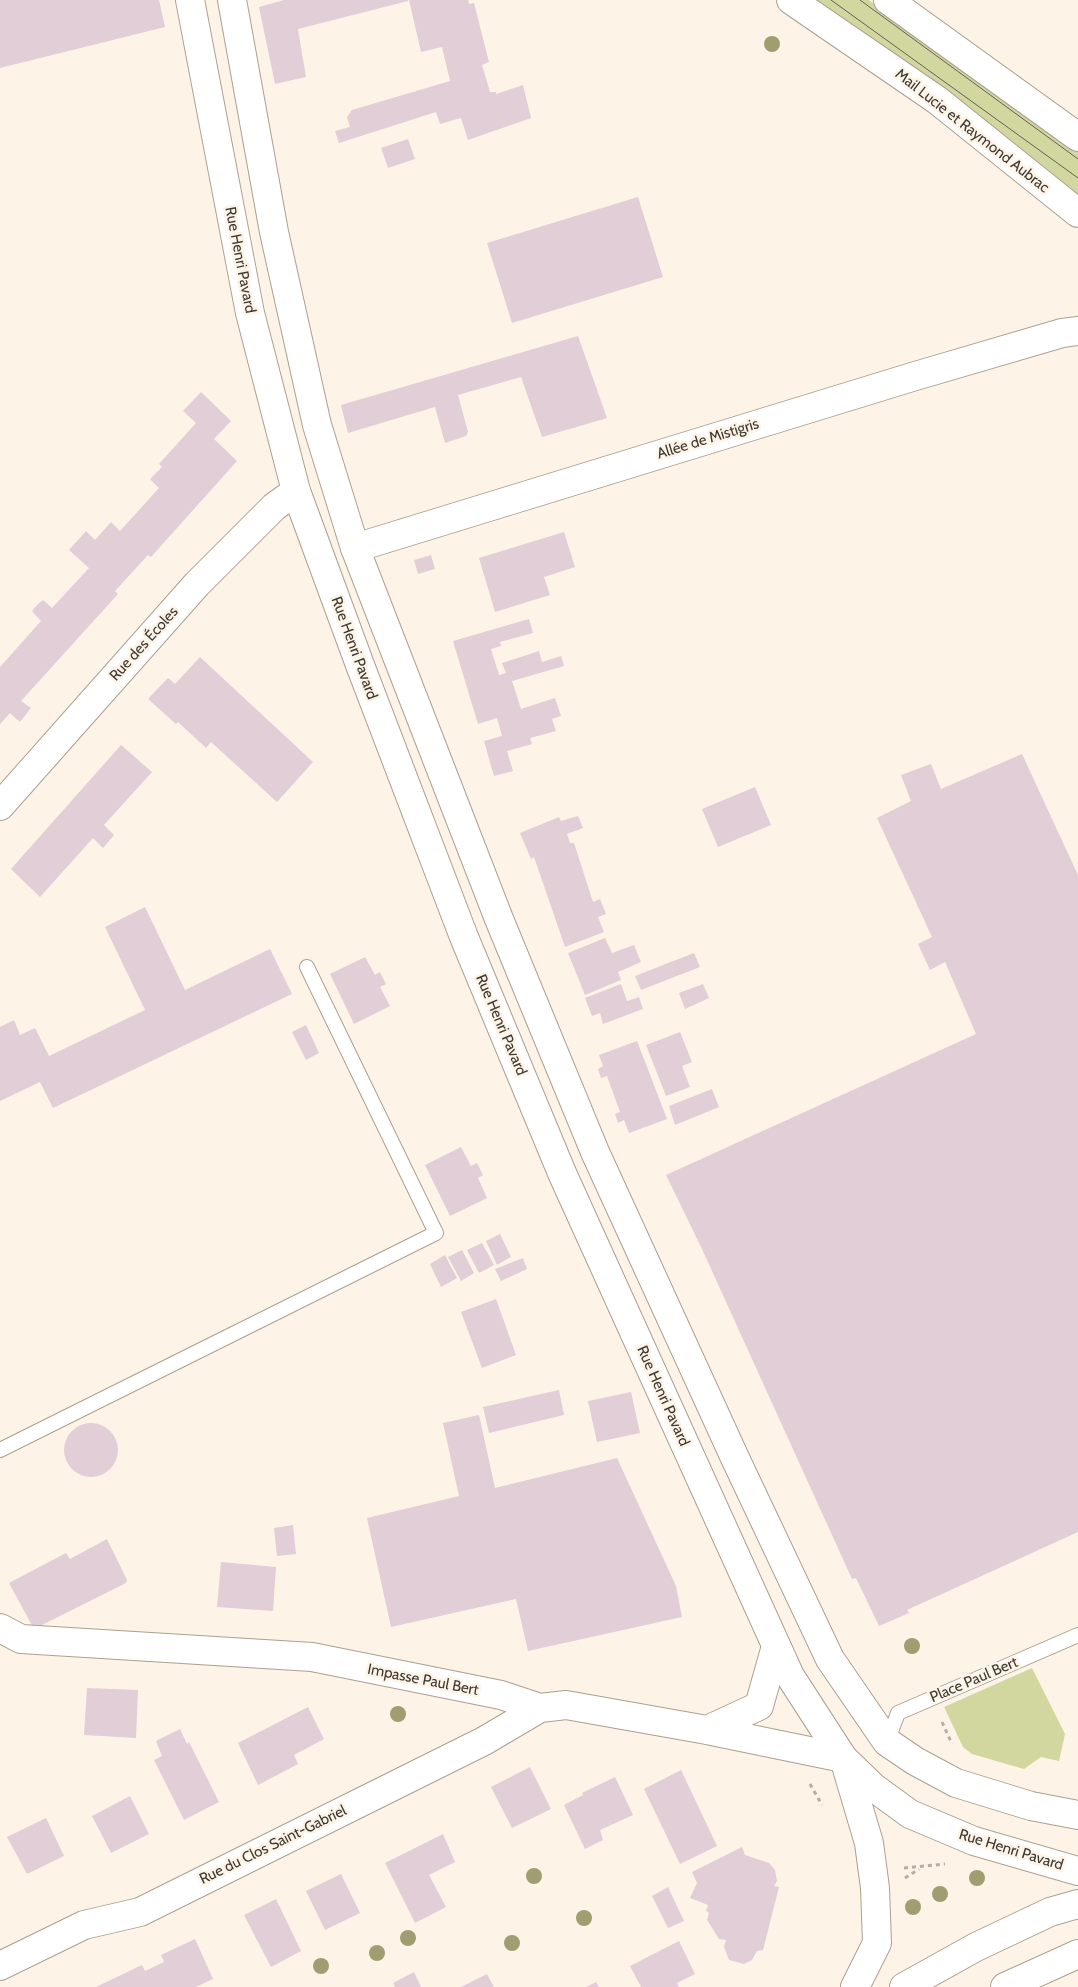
<!DOCTYPE html>
<html>
<head>
<meta charset="utf-8">
<style>
	body { margin:0 }
	canvas { display:block; background:#fdf3e6 }
</style>
</head>
<body>
<canvas width="1078" height="1987"></canvas>
<script>
const ctx = document.querySelector('canvas').getContext('2d');
ctx.lineJoin = 'round';
function paint(path, color) {
  ctx.fillStyle = color;
  ctx.fill(path, 'evenodd');
}
function toPath(rows) {
  const path = new Path2D();
  for (const r of rows) {
    if (r.length === 3) {
      path.moveTo(r[0] + r[2], r[1]);
      path.arc(r[0], r[1], r[2], 0, 2 * Math.PI);
      continue;
    }
    path.moveTo(r[0], r[1]);
    for (let i = 2; i < r.length; i += 2) path.lineTo(r[i], r[i + 1]);
  }
  return path;
}
function stroke(path, color, width, dash) {
  ctx.strokeStyle = color;
  ctx.lineWidth = width;
  ctx.lineCap = dash ? 'butt' : 'round';
  ctx.setLineDash(dash || []);
  ctx.stroke(path);
}
function write(font, color, halo, rows, align = 'center') {
  ctx.font = font + ' Cabin,sans-serif';
  ctx.lineWidth = 5;
  ctx.setLineDash([]);
  ctx.textBaseline = 'middle';
  ctx.strokeStyle = halo;
  ctx.fillStyle = color;
  for (const [text, x, y, turn = 0] of rows) {
    ctx.save();
    ctx.translate(x, y);
    ctx.rotate((+turn || 0) * Math.PI / 180);
    ctx.textAlign = isNaN(turn) ? turn : align;
    if (halo) ctx.strokeText(text, 0, 0);
    ctx.fillText(text, 0, 0);
    ctx.restore();
  }
}
paint(toPath([
	[814,0,869,0,1078,149,1078,195,1047,169],
	[1032,1668,1065,1734,1059,1761,1041,1757,1024,1769,972,1754,963,1747,944,1707]
]), '#d1d79f');
paint(toPath([
	[0,0,159,0,165,27,0,68],
	[284,0,408,0,408,1,298,29,306,77,275,84,259,7],
	[409,0,468,0,469,4,474,3,489,62,482,65,490,92,496,92,496,94,523,85,531,118,468,140,461,118,440,124,436,112,339,143,335,131,350,127,347,117,352,110,450,81,442,47,421,52],
	[408,139,415,159,388,168,381,148],
	[638,197,663,277,512,323,487,243],
	[578,336,607,418,542,437,521,377,458,395,468,432,466,436,445,443,435,407,348,433,341,405],
	[201,392,231,421,214,439,237,461,151,557,148,555,115,591,118,594,21,701,31,708,20,722,10,713,0,724,0,667,41,621,32,611,37,605,43,600,52,608,89,568,69,550,86,531,95,540,111,522,120,531,159,488,150,479,162,467,159,464,196,423,183,411],
	[564,532,575,567,544,577,550,595,495,612,479,558],
	[431,555,435,569,418,574,414,560],
	[529,619,533,633,500,642,501,646,491,649,499,675,506,673,502,663,539,651,542,662,561,656,564,666,512,681,521,709,555,698,561,716,552,719,556,731,530,738,532,744,507,751,513,771,494,776,484,741,502,736,497,718,478,724,453,641],
	[200,657,313,762,277,802,211,742,206,748,178,722,176,724,148,699,168,678,175,684],
	[121,745,152,772,104,825,114,835,109,841,103,848,93,838,40,897,11,869],
	[1022,754,1078,875,1078,1532,907,1610,909,1613,879,1626,856,1578,852,1579,702,1249,666,1175,976,1034,945,962,930,970,918,944,932,937,877,818,911,801,901,775,931,764,941,789],
	[755,787,771,825,718,847,702,809],
	[578,816,583,828,567,834,570,843,574,843,593,902,600,899,606,914,598,917,604,932,565,947,534,857,531,859,520,833,559,817,561,821],
	[145,907,185,990,270,949,292,994,53,1108,40,1082,0,1101,0,1027,14,1020,20,1035,35,1028,49,1056,145,1010,105,927],
	[605,938,612,953,634,945,641,962,618,972,621,980,585,995,568,953],
	[694,953,700,967,641,990,635,976],
	[365,957,375,975,380,972,386,984,380,987,390,1006,354,1024,330,974],
	[621,984,627,1001,639,997,643,1009,603,1024,600,1013,592,1016,585,998],
	[703,984,709,998,685,1009,679,993],
	[306,1025,319,1053,306,1060,292,1032],
	[680,1032,692,1062,682,1066,690,1087,666,1096,646,1045],
	[637,1041,667,1119,629,1133,624,1120,618,1123,615,1114,620,1112,607,1076,601,1078,598,1069,603,1066,599,1055],
	[712,1089,719,1107,675,1125,669,1106],
	[461,1147,471,1166,477,1163,483,1175,478,1178,487,1198,450,1216,425,1165],
	[500,1234,511,1257,497,1265,486,1241],
	[482,1243,494,1265,479,1273,467,1250],
	[462,1250,474,1273,461,1281,448,1257],
	[445,1255,457,1278,441,1287,430,1264],
	[523,1258,527,1269,501,1281,495,1269],
	[496,1299,516,1355,482,1368,461,1312],
	[559,1390,564,1415,489,1433,483,1407],
	[631,1392,640,1433,597,1442,588,1401],
	[479,1415,495,1488,617,1458,676,1586,682,1617,528,1651,516,1599,391,1627,367,1518,459,1496,443,1423],
	[91,1450,27],
	[293,1525,296,1554,277,1556,274,1528],
	[107,1539,127,1580,126,1583,34,1629,9,1583,66,1553,70,1559],
	[221,1562,276,1567,273,1611,217,1607],
	[87,1688,138,1690,136,1738,84,1735],
	[308,1707,324,1739,294,1755,298,1764,258,1785,238,1743],
	[180,1729,187,1744,189,1742,219,1802,184,1820,154,1760,162,1756,156,1741],
	[530,1767,551,1809,512,1828,491,1787],
	[681,1770,717,1846,680,1864,644,1789],
	[615,1777,633,1815,600,1830,603,1840,585,1849,564,1805,583,1795,582,1793],
	[130,1796,149,1834,111,1853,92,1816],
	[46,1818,64,1856,27,1874,7,1837],
	[443,1834,455,1862,429,1875,446,1907,415,1923,385,1863],
	[742,1847,745,1855,769,1863,775,1870,777,1881,774,1886,779,1887,763,1950,757,1951,752,1960,744,1964,729,1960,724,1947,726,1940,719,1939,707,1920,709,1913,706,1911,708,1905,690,1898,697,1883,692,1872],
	[341,1874,360,1913,325,1930,306,1891],
	[668,1887,684,1921,668,1928,652,1896],
	[276,1899,301,1951,271,1967,244,1915],
	[195,1939,213,1979,196,1987,96,1987,142,1965,145,1971,164,1962,161,1955],
	[679,1941,695,1974,677,1983,679,1987,641,1987,630,1966],
	[414,1972,421,1987,395,1987,393,1983],
	[487,1974,494,1987,461,1987],
	[596,1982,599,1987,586,1987]
]), '#e2ced7');
const lane = toPath([
	[0,1450,436,1233,307,967],
	[887,1742,898,1713,1078,1635]
]);
const street = toPath([
	[355,548,912,377,1062,333,1078,331],
	[0,806,197,584,274,507,296,491],
	[0,1628,21,1639,312,1657,501,1695,540,1708,566,1705,707,1730,843,1758],
	[707,1730,759,1706,776,1646],
	[0,1966,84,1925,140,1912,484,1741,540,1708]
]);
const secondary = toPath([
	[791,0,937,100,1078,213],
	[888,0,1078,137]
]);
const primary = toPath([
	[190,0,250,313,296,491,360,665,464,937,562,1173,790,1676,843,1758,873,1787,910,1814,974,1841,1078,1871],
	[232,0,274,232,317,425,355,548,499,919,595,1152,735,1458,830,1659,887,1742,915,1761,956,1783,1031,1806,1078,1815],
	[845,1762,869,1843,875,1888,877,1943,855,1987],
	[904,1987,976,1947,1050,1912,1078,1904],
	[1005,1987,1078,1954]
]);
stroke(lane, '#aca091', 16);
stroke(street, '#aca091', 30);
stroke(secondary, '#aca091', 30);
stroke(primary, '#aca091', 30);
stroke(toPath([
	[942,1722,952,1744],
	[810,1784,822,1805],
	[904,1868,945,1864],
	[905,1878,919,1869]
]), '#b6aea4', 3, [4, 4]);
stroke(lane, '#fff', 14);
stroke(street, '#fff', 28);
stroke(secondary, '#fff', 28);
stroke(primary, '#fff', 28);
stroke(toPath([
	[831,0,1078,178],
	[860,0,1078,159]
]), '#666059', 1);
ctx.fillStyle = '#a09e71';
for (const [x, y] of [
	[772,44],
	[912,1646],
	[398,1714],
	[534,1876],
	[977,1878],
	[940,1894],
	[913,1907],
	[584,1918],
	[408,1938],
	[512,1943],
	[377,1953],
	[321,1966]
]) {
  ctx.beginPath();
  ctx.arc(x, y, 8, 0, 2 * Math.PI);
  ctx.fill();
}
write('15px', '#3e3933', '#fdf3e6', [
	["Mail Lucie et Raymond Aubrac",972,131,38],
	["Rue Henri Pavard",240,260,79],
	["Allée de Mistigris",708,439,-17],
	["Rue des Écoles",144,644,-48],
	["Rue Henri Pavard",354,648,70],
	["Rue Henri Pavard",501,1025,67],
	["Rue Henri Pavard",663,1396,66],
	["Impasse Paul Bert",423,1680,11],
	["Place Paul Bert",974,1680,-23],
	["Rue du Clos Saint-Gabriel",273,1845,-26],
	["Rue Henri Pavard",1011,1850,17]
]);
</script>
</body>
</html>
